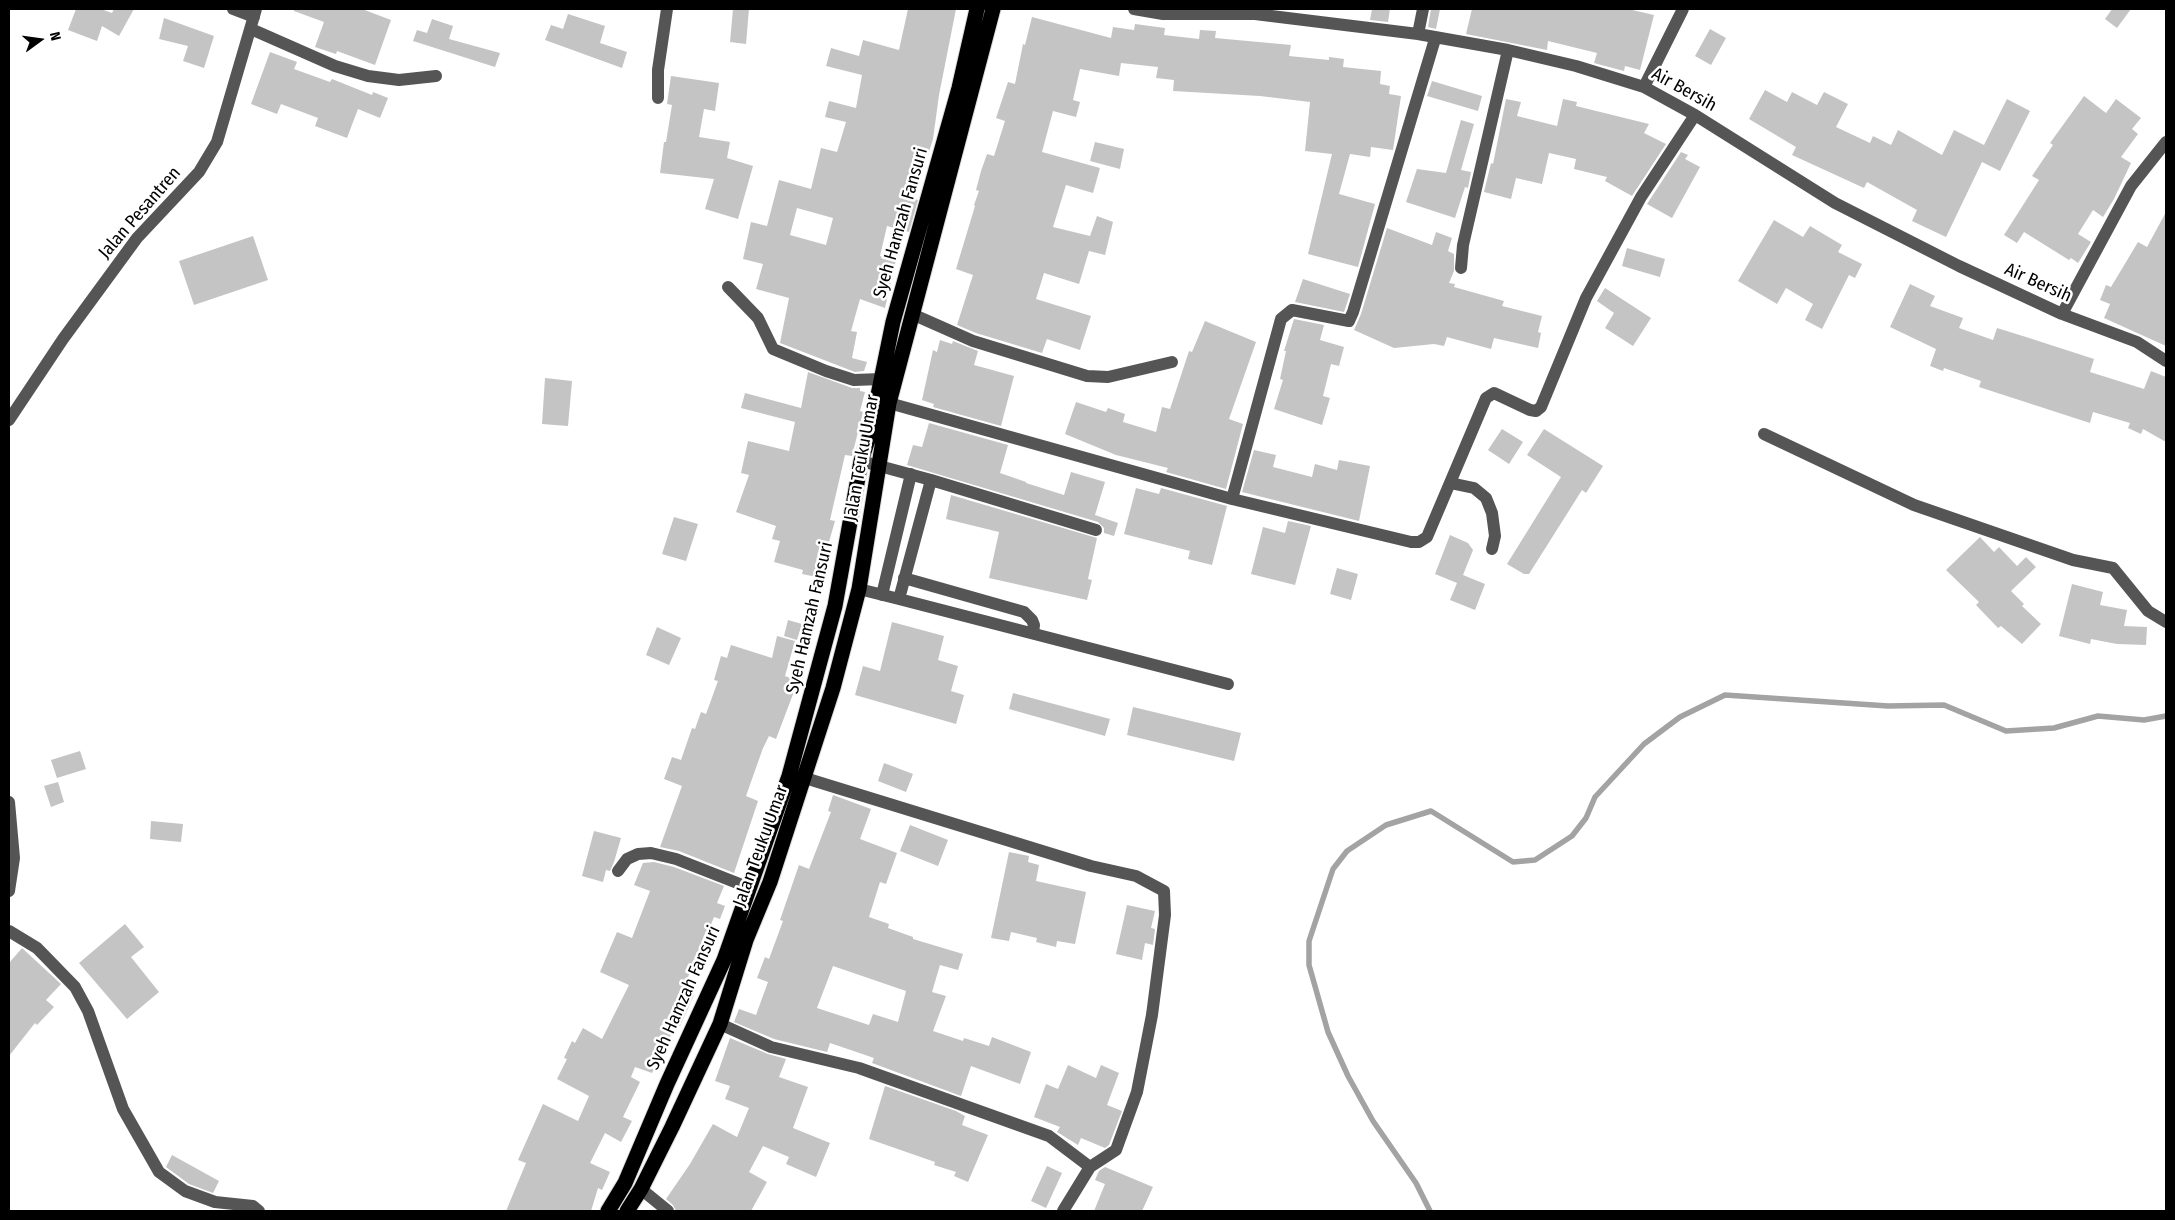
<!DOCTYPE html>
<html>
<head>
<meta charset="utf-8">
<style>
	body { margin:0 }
	#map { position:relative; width:2175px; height:1220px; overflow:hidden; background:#fff; font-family:"Fira Sans Condensed",sans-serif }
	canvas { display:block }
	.frame { position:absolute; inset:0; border:10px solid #000; pointer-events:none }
	.north { position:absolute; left:15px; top:15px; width:50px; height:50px; -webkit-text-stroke:4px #fff; paint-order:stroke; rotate:76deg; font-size:14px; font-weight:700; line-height:20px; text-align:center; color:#000 }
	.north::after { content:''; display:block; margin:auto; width:18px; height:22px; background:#000; clip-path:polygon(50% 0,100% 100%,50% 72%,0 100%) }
</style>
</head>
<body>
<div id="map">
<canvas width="2175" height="1220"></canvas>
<div class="frame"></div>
<div class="north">N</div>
</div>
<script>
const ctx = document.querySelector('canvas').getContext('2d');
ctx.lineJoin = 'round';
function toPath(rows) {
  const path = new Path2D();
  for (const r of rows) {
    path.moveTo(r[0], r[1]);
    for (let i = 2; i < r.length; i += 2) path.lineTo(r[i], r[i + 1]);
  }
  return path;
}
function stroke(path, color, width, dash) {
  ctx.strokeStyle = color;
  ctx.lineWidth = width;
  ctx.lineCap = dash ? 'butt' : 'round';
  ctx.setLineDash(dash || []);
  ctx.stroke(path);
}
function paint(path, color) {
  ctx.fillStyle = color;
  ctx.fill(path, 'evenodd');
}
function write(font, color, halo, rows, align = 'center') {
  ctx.font = font + ' "Fira Sans Condensed",sans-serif';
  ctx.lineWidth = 5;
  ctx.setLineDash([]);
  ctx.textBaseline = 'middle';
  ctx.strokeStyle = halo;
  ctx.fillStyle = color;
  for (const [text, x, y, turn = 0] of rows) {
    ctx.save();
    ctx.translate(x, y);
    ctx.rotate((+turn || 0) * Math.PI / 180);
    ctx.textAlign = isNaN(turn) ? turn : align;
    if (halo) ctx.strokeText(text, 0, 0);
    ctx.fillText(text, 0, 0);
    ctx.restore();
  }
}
stroke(toPath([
	[1430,1211,1416,1183,1373,1121,1348,1076,1328,1032,1309,965,1309,941,1333,869,1347,851,1386,825,1431,811,1513,862,1535,860,1572,836,1586,818,1595,797,1644,744,1680,717,1725,695,1888,706,1944,705,2006,731,2054,728,2098,716,2144,720,2166,716]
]), '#a3a3a3', 5.5);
paint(toPath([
	[76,9,101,9,112,13,114,9,134,9,119,36,102,26,97,41,68,30],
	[294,9,362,9,391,20,375,65,337,51,336,54,315,47,324,22,294,11],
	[733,9,749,9,746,44,730,42],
	[908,9,956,9,939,95,933,139,928,155,925,154,912,198,918,200,909,232,887,226,880,256,896,260,885,308,860,299,851,331,857,332,852,358,867,362,864,371,855,372,780,343,789,298,756,289,763,264,743,259,751,222,767,226,779,180,811,189,821,148,837,152,846,122,825,117,829,101,856,108,862,75,826,66,831,48,859,56,863,40,899,50],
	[797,208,833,218,826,245,790,235],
	[1372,9,1390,9,1388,22,1370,20],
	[1431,9,1440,9,1436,29,1428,27],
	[1472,9,1628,9,1654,15,1640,70,1625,66,1624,71,1594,63,1597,53,1548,41,1547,50,1466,34],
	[2112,9,2131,9,2117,28,2105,19],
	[568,14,605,26,600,43,627,52,622,68,545,40,551,25,563,29],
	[1032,17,1111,38,1113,27,1134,30,1135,24,1165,28,1164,35,1199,39,1200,30,1216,31,1215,38,1291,45,1289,56,1329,60,1329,57,1344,59,1343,67,1381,71,1380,84,1390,86,1389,94,1401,96,1393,150,1371,147,1370,157,1350,154,1339,194,1375,204,1358,267,1308,254,1332,154,1305,151,1310,102,1260,96,1173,91,1174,80,1156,78,1158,67,1121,63,1119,76,1080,69,1073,100,1080,102,1076,117,1053,111,1042,152,1100,168,1093,193,1066,185,1053,227,1090,236,1097,216,1113,222,1105,255,1089,251,1079,284,1044,273,1036,299,1091,316,1080,350,1047,339,1042,353,976,333,957,325,973,275,956,269,975,206,974,205,979,191,976,190,981,171,987,154,994,156,1005,121,996,118,1008,82,1015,84,1023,44,1025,45],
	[164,18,214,36,204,68,183,61,188,46,159,39],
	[432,19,453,26,449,39,500,53,495,67,413,41,417,30,427,33],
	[1710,29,1726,38,1711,65,1695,56],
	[270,52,297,62,294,69,330,82,332,79,372,95,373,92,388,98,380,118,358,109,347,138,315,126,318,118,281,104,277,114,251,104],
	[671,76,719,83,715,111,704,109,699,137,730,142,727,158,753,166,738,219,705,209,714,179,660,173,664,142,666,142,672,105,667,104],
	[1432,81,1482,96,1478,111,1427,96],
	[1765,90,1787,102,1792,92,1817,105,1824,92,1848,104,1836,127,1870,143,1873,136,1891,145,1898,130,1942,155,1954,130,1984,145,2007,99,2030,111,2000,171,1982,162,1946,237,1912,221,1917,210,1867,182,1864,188,1792,155,1796,147,1749,119],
	[2084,96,2106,113,2116,99,2141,118,2132,129,2138,134,2121,157,2131,163,2114,199,2103,217,2093,210,2078,234,2091,242,2078,263,2071,258,2069,260,2024,232,2017,243,2004,235,2039,180,2032,176,2053,145,2050,143],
	[1506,99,1521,102,1517,116,1557,126,1563,99,1577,102,1576,106,1649,124,1644,133,1666,144,1632,196,1605,181,1607,177,1574,169,1576,159,1549,153,1542,184,1516,178,1511,199,1484,192,1491,163,1493,164],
	[1461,120,1474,124,1461,170,1471,172,1468,188,1465,187,1455,218,1406,202,1417,169,1446,173],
	[1095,142,1124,149,1120,169,1090,161],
	[1681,152,1688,155,1685,159,1700,167,1672,218,1647,204],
	[2166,212,2166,346,2104,318,2110,304,2100,300,2106,285,2111,287,2138,242,2147,247],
	[1774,220,1803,237,1810,226,1842,245,1838,252,1862,264,1855,278,1849,275,1822,329,1805,320,1813,304,1786,288,1777,304,1738,281],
	[1387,228,1432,245,1436,232,1452,238,1448,251,1454,254,1454,271,1449,283,1455,284,1454,287,1504,301,1502,306,1542,316,1538,332,1541,333,1538,348,1494,338,1491,349,1447,337,1444,346,1434,344,1394,348,1354,330,1361,314],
	[253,236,268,280,194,305,179,261],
	[1627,248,1665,259,1660,277,1622,266],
	[1303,279,1350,294,1344,312,1295,302],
	[1910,284,1935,296,1930,306,1963,318,1959,328,1993,340,1997,328,2026,337,2094,359,2090,372,2144,389,2151,371,2166,377,2166,442,2143,429,2141,434,2128,428,2130,423,2093,412,2090,423,1979,387,1981,381,1944,368,1943,371,1930,366,1936,349,1890,327],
	[1605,288,1651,318,1633,346,1605,328,1614,313,1597,301],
	[1294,319,1324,325,1320,340,1344,347,1339,366,1331,364,1323,396,1330,398,1322,425,1274,409,1283,380,1280,379,1286,351,1284,351],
	[1205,321,1256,342,1229,419,1243,424,1226,489,1166,472,1168,468,1116,455,1065,434,1076,402,1106,412,1108,408,1125,414,1123,422,1156,432,1162,407,1170,409,1189,351,1192,352],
	[940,340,952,344,953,341,978,351,974,365,1014,376,1001,426,933,407,934,404,922,400,933,350,937,352],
	[808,372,852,388,860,388,860,391,865,392,860,411,863,412,852,456,845,455,830,520,835,521,824,559,826,560,822,578,802,574,803,570,774,562,780,541,772,539,776,526,736,512,749,475,741,473,748,441,789,451,795,422,741,408,745,393,801,408],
	[545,378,572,381,568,426,542,424],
	[929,423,1008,445,1000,473,1026,482,1026,483,1064,495,1071,472,1105,482,1095,515,1118,523,1114,536,1104,533,1104,528,1098,522,907,465,913,445,922,447],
	[1502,429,1523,442,1509,464,1488,450],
	[1544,429,1603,466,1586,493,1582,490,1529,574,1524,574,1507,564,1561,477,1527,455],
	[1254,450,1276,455,1273,467,1312,477,1315,464,1337,470,1339,460,1370,466,1359,521,1242,492],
	[1136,488,1159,494,1161,488,1227,506,1212,565,1188,559,1190,551,1124,534],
	[951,495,1097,538,1088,579,1092,580,1087,600,989,578,999,532,946,519],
	[674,517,698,524,686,561,662,554],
	[1288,521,1311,526,1295,585,1251,574,1263,527,1285,533],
	[1450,535,1468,543,1473,550,1463,575,1485,584,1475,610,1450,600,1457,583,1435,574],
	[1980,537,1994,552,1999,547,2017,566,2026,557,2036,567,2011,591,2024,604,2022,606,2041,624,2022,644,2001,626,1998,628,1976,605,1979,602,1946,570],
	[1337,568,1358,574,1351,600,1330,594],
	[2072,584,2103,592,2100,605,2127,610,2124,626,2147,627,2146,645,2117,644,2091,639,2090,644,2059,636],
	[788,620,802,624,797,640,784,636],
	[892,622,944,636,938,660,958,666,951,691,964,695,956,724,855,695,863,666,880,671],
	[657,627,681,638,669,665,646,655],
	[777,636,795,641,785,676,798,681,776,739,769,736,763,748,746,796,758,801,734,873,679,851,660,847,682,786,664,779,672,757,681,760,692,728,695,729,701,712,706,714,718,681,714,680,721,656,727,658,731,645,772,658],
	[1013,693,1110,719,1105,736,1009,709],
	[1133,707,1241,733,1234,761,1127,735],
	[80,751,86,769,57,778,51,760],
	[884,763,913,774,906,792,878,781],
	[58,782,64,802,51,807,44,786],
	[833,795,871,809,860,839,897,853,886,884,880,882,869,917,889,924,888,928,913,937,913,939,963,954,958,970,940,965,932,992,946,996,933,1031,963,1041,964,1038,989,1046,992,1037,1031,1052,1020,1084,971,1066,961,1096,872,1063,874,1058,830,1043,827,1052,774,1039,734,1022,739,1009,756,1015,768,982,757,978,765,957,769,959,783,921,780,920,799,865,809,869,831,812,828,811],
	[833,966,906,991,898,1022,873,1014,869,1025,817,1008],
	[151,821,183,824,181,842,150,839],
	[910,825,948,840,938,866,900,851],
	[594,831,621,838,614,862,610,871,606,870,603,882,582,876],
	[1009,852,1029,856,1028,862,1039,865,1036,881,1086,892,1075,944,1057,941,1056,947,1036,942,1037,938,1011,932,1009,941,991,938],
	[654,862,674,867,724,886,717,903,725,906,720,919,714,917,708,932,706,931,683,990,694,995,680,1026,676,1025,652,1073,635,1067,631,1077,640,1082,623,1117,632,1121,621,1142,605,1133,590,1163,610,1172,602,1190,598,1188,591,1211,506,1211,526,1163,518,1160,543,1104,578,1121,589,1096,557,1079,567,1059,564,1058,572,1041,575,1043,583,1028,602,1039,629,985,600,972,617,932,632,938,650,891,634,885,643,863],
	[1127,905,1155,911,1151,928,1155,929,1153,945,1145,943,1142,960,1116,954],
	[125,924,144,947,131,957,159,992,127,1019,79,963],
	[22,948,61,984,46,1000,54,1007,37,1025,35,1023,9,1056,9,963],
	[730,1038,768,1054,786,1059,779,1077,808,1087,793,1128,830,1143,816,1177,786,1164,789,1157,763,1146,749,1172,767,1182,751,1211,676,1211,673,1205,666,1199,690,1164,713,1124,737,1137,749,1108,725,1099,730,1086,715,1081],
	[1068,1065,1096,1078,1101,1065,1119,1073,1107,1105,1122,1111,1109,1145,1105,1148,1081,1138,1078,1145,1057,1132,1060,1127,1034,1117,1046,1084,1058,1089],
	[885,1086,956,1111,965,1116,962,1125,988,1135,968,1182,954,1176,956,1172,934,1165,935,1162,869,1139],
	[172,1155,219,1181,213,1193,189,1184,166,1167],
	[1047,1166,1062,1173,1046,1208,1031,1201],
	[1105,1167,1153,1187,1142,1211,1094,1211,1105,1184,1095,1180,1099,1171]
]), '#c4c4c4');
const highway = toPath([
	[608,1211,625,1183,667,1084,724,960,789,776,835,606,861,461,870,434,893,322,959,88,977,9],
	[627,1211,641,1189,672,1127,720,1024,746,940,770,882,833,688,859,589,889,403,993,9]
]);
stroke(highway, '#dbdbdb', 17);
stroke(toPath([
	[233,9,254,17],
	[1134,9,1163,14,1255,14,1418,34,1508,50,1576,66,1644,87,1695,115,1835,203,1959,266,2062,314,2137,342,2166,361],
	[251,29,335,66,368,76,399,80,436,76],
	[1418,34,1423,9],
	[1644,87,1683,9],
	[658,98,658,70,667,9],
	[1461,268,1463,245,1508,50],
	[728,287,758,318,773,349,826,371,854,380,881,379],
	[912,314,973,341,1087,376,1108,377,1172,362],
	[2062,314,2131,186,2166,142],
	[889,403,1232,499,1411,542,1419,542,1427,537,1486,398,1494,393,1530,410,1536,411,1541,407,1586,298,1641,197,1695,115],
	[9,420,63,339,137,238,199,172,217,142,256,9],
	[1764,434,1914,505,2073,560,2113,568,2148,611,2166,622],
	[931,480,1096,530],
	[1450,483,1474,488,1486,498,1492,513,1495,536,1492,549],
	[1232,499,1281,319,1292,310,1349,321,1353,312,1435,39],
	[904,578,1024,612,1032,620,1034,625,1033,633],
	[859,589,899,599,931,480,861,461],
	[882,595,911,474],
	[899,599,1228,684],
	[9,802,14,858,9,891],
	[618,871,627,859,638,854,651,853,676,859,750,888],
	[9,931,37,948,75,987,88,1011,123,1109,159,1172,185,1191,215,1202,253,1206,259,1211],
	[720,1024,771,1047,859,1068,1049,1136,1090,1167,1116,1150,1137,1092,1152,1015,1165,915,1164,891,1136,876,1091,866,805,778],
	[641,1189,668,1211],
	[1063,1211,1090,1167]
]), '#555', 12);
stroke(highway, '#000', 15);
write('18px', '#000', '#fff', [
	["Air Bersih",1684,90,29],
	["Jalan Pesantren",140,213,-49],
	["Syeh Hamzah Fansuri",901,223,-74],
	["Air Bersih",2038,283,24],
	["Jalan Teuku Umar",862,458,-80],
	["Syeh Hamzah Fansuri",810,618,-77],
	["Jalan Teuku Umar",761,846,-70],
	["Syeh Hamzah Fansuri",684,998,-66]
]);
</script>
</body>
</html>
